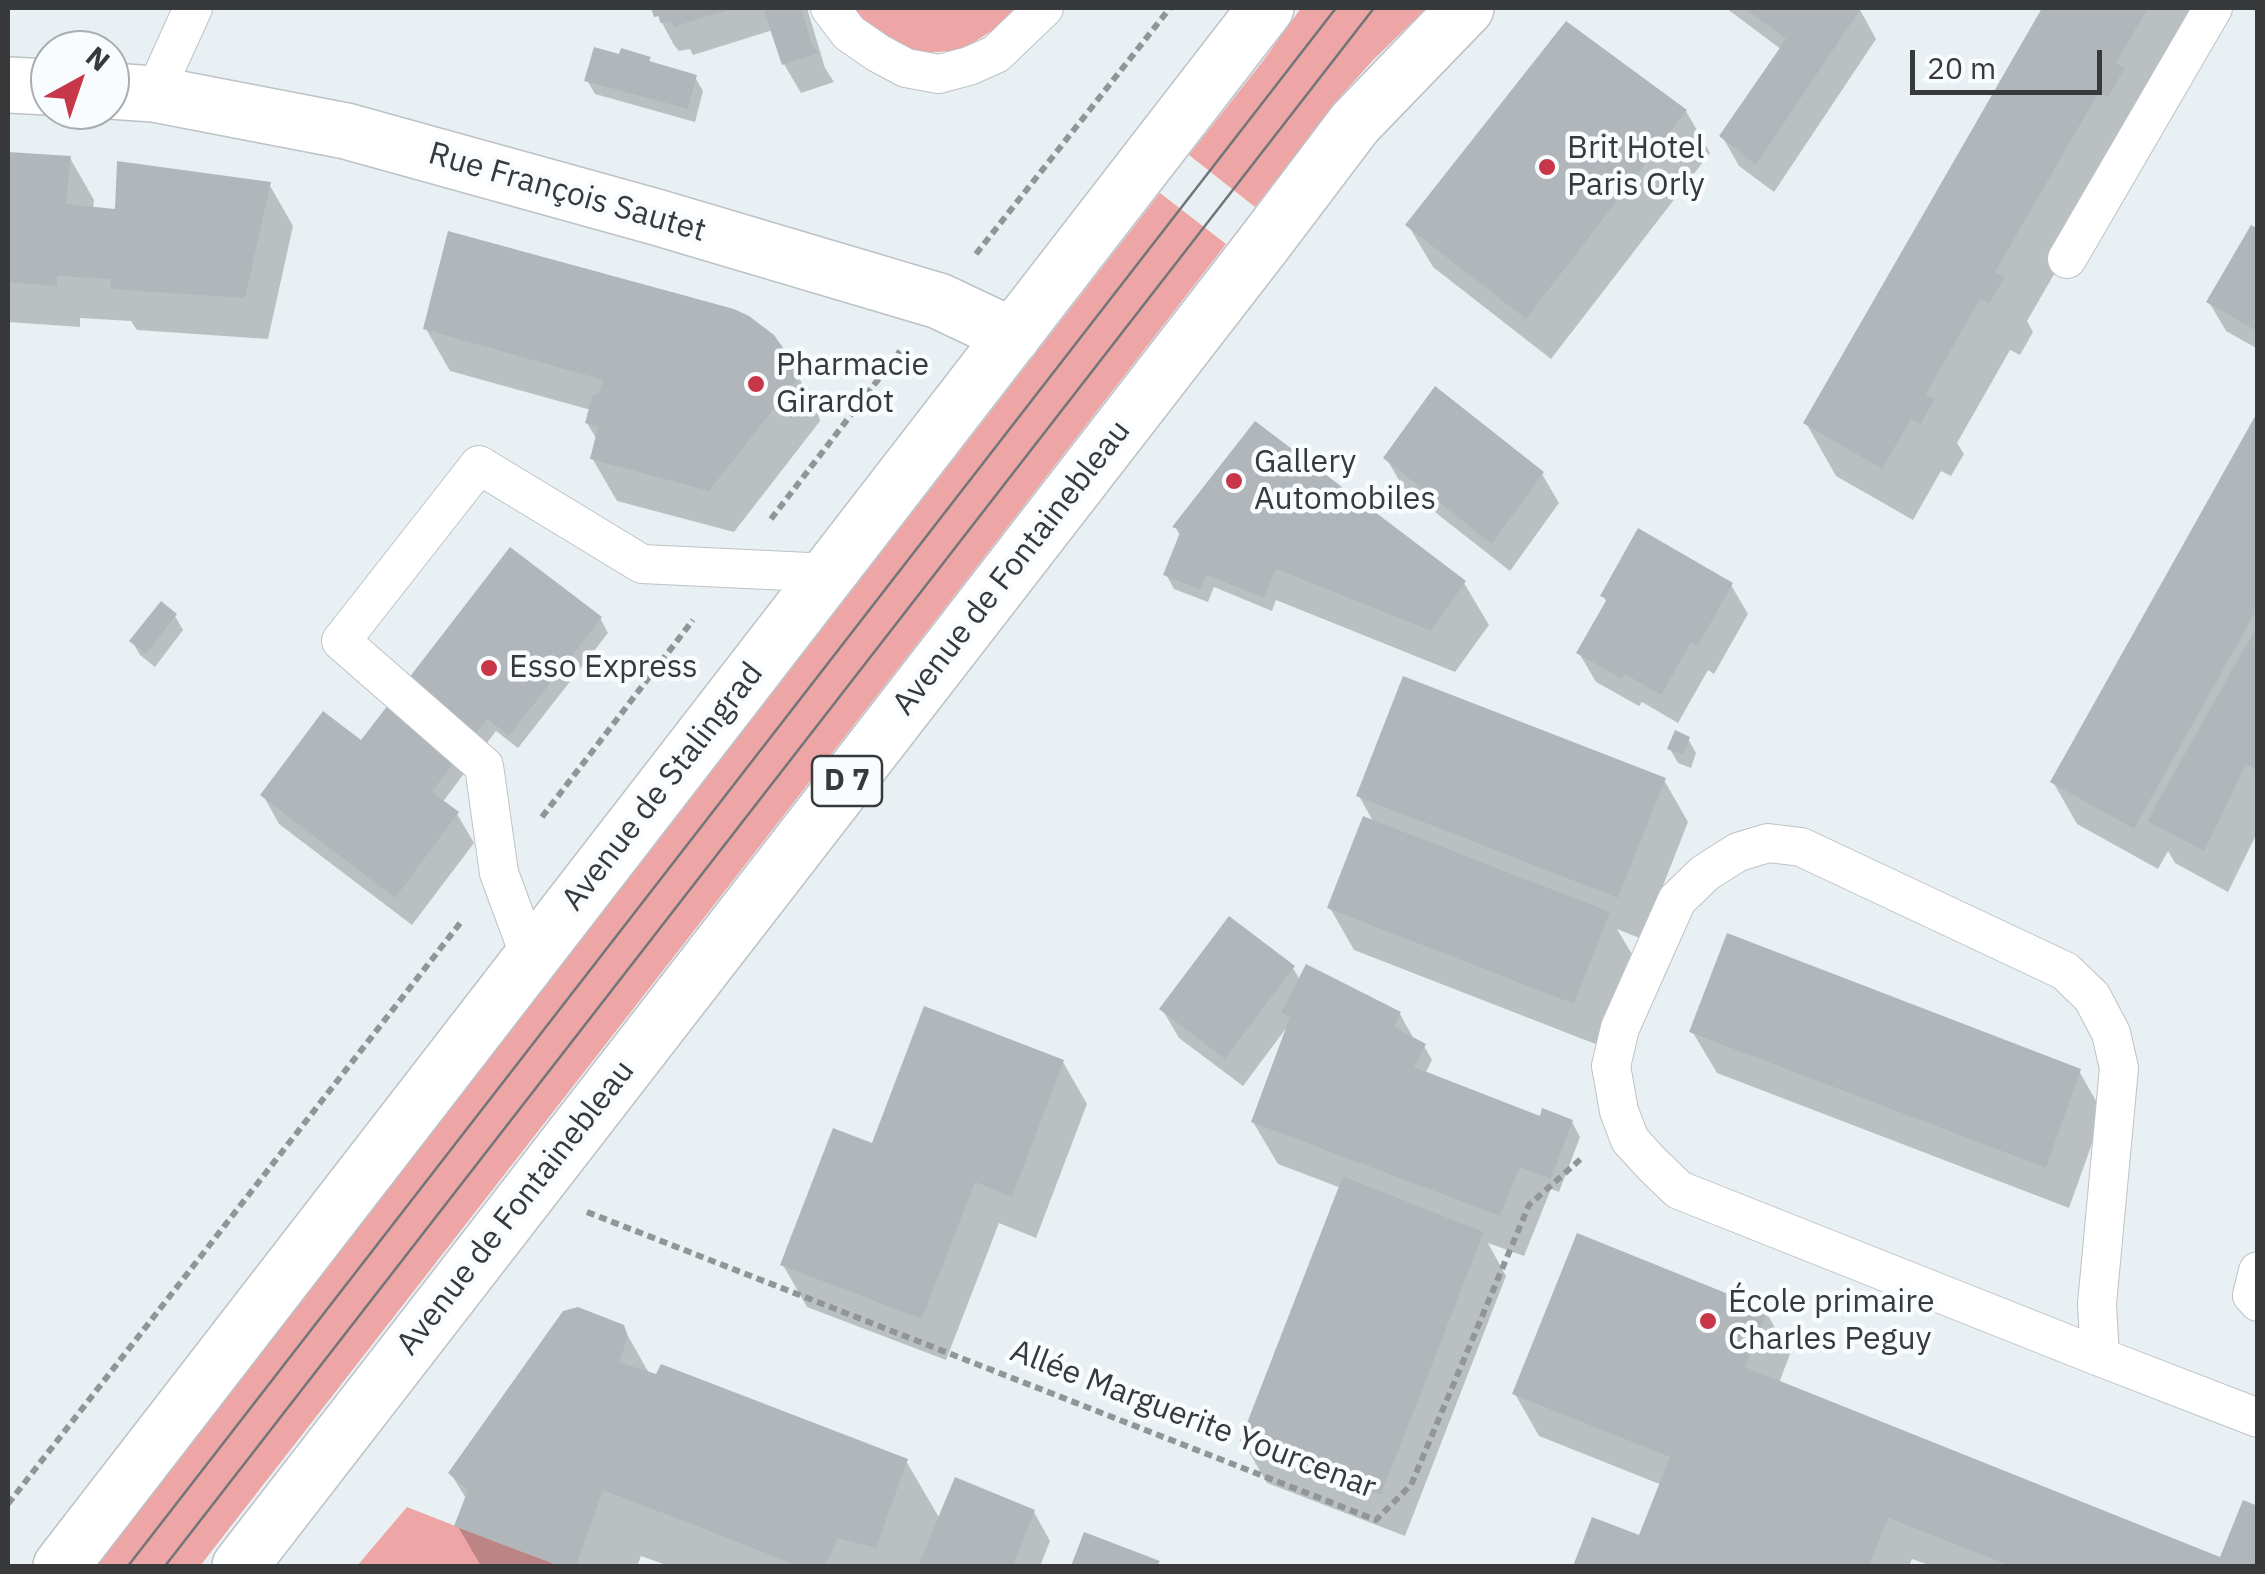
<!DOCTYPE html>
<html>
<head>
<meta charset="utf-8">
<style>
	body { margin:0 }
	#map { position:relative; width:2265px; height:1574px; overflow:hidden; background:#e9f0f3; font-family:"IBM Plex Sans",sans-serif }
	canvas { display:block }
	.frame { position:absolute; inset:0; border:10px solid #37393a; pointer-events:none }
	.north { position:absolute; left:30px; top:30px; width:100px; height:100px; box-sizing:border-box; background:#f9fcff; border:2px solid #abaeb0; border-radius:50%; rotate:40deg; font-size:28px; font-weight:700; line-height:40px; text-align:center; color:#37393a }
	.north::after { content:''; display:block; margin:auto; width:35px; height:45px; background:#c73649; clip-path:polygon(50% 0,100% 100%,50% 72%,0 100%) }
	.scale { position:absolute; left:1910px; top:50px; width:192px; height:45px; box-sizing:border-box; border:5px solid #37393a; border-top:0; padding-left:12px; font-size:30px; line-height:35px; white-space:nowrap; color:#37393a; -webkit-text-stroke:8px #f9fcff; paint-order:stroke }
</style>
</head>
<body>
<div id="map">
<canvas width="2265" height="1574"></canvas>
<div class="frame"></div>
<div class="north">N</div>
<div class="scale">20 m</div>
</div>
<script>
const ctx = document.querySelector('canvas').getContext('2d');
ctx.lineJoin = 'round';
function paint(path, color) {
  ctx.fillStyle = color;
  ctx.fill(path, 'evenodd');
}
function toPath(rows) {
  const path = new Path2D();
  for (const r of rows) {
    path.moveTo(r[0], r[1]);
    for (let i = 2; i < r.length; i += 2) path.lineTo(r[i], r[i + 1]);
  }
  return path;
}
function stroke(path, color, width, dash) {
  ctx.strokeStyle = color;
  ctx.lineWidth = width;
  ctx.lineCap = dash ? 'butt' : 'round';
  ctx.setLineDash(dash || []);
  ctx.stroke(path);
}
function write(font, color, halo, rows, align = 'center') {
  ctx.font = font + ' "IBM Plex Sans",sans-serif';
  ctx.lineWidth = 9;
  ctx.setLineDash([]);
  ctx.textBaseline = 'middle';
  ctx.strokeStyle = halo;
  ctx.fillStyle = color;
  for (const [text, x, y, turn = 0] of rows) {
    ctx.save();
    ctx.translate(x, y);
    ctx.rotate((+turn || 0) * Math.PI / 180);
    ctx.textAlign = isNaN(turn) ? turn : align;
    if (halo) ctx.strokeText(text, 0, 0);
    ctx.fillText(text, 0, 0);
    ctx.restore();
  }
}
paint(toPath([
	[852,8,1015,8,993,30,962,50,924,53,906,50,867,26],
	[1301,8,1427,8,1374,59,1339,98,1255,207,1189,155,1263,61],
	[1160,193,1226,244,927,631,200,1566,96,1566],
	[407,1507,496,1542,560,1566,357,1566]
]), '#eda5a6');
paint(toPath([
	[654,8,807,8,825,68,834,82,801,93,784,64,773,30,693,55,690,49,679,51,674,45],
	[1726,8,1859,8,1876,39,1774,192,1739,166,1722,136,1782,50],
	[2045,8,2219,8,2130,143,2027,321,2033,332,2020,355,2010,350,1957,443,1964,454,1951,476,1941,471,1913,520,1836,476,1806,423],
	[620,57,649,59,652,65,695,77,703,91,695,122,595,94,587,80],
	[1686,111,1710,153,1551,359,1433,267,1408,225],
	[8,155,70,158,94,200,93,209,117,212,269,184,293,226,268,339,137,330,131,321,80,318,80,327,8,322],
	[2258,232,2258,349,2226,331,2209,302],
	[426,329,791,364,816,407,820,421,734,532,617,501,592,458,597,440,587,423,591,410,450,371],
	[2258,416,2258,831,2228,892,2175,863,2168,851,2158,869,2077,824,2053,782],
	[1386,458,1542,474,1559,503,1510,571,1403,487],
	[1175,527,1464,583,1489,625,1455,672,1276,600,1272,611,1214,587,1208,602,1174,589,1166,574,1181,537],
	[1731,585,1748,614,1714,674,1708,670,1678,723,1642,702,1639,706,1596,682,1579,653,1607,603,1603,596],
	[175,616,183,630,155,667,140,655,132,641],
	[600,618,608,633,518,748,496,731,442,803,457,814,474,843,412,925,279,824,263,795],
	[1688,739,1696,753,1691,768,1678,763,1670,749],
	[1664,780,1688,822,1642,939,1617,929,1633,956,1598,1045,1354,950,1330,908,1374,823,1359,796],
	[1293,968,1300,980,1400,1014,1415,1041,1424,1046,1432,1060,1425,1074,1541,1119,1572,1122,1580,1137,1559,1192,1551,1189,1524,1256,1488,1243,1506,1276,1405,1536,1267,1483,1242,1440,1341,1188,1278,1164,1253,1122,1287,1027,1243,1086,1179,1038,1162,1009],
	[1692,1031,2079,1071,2103,1113,2069,1208,1717,1073],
	[1063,1062,1087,1104,1036,1238,999,1223,946,1360,807,1307,783,1265,873,1146],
	[1766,1312,1790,1354,1779,1383,2221,1560,2258,1509,2258,1566,1932,1566,1912,1559,1909,1566,1576,1566,1594,1520,1640,1539,1662,1485,1539,1436,1515,1394],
	[623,1327,650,1375,906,1461,940,1519,1034,1512,1050,1541,1040,1566,669,1566,641,1556,637,1566,481,1566,457,1525,467,1500,451,1474]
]), '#0003');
paint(toPath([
	[651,8,734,8,674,27,672,21,660,23,659,16,654,17],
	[763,8,801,8,812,45,819,53,782,65],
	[1744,8,1861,8,1756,165,1719,136,1786,39],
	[2042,8,2148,8,2116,63,2125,68,2108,97,2099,92,1995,272,2005,277,1989,304,1980,299,1926,394,1935,399,1920,425,1911,419,1882,469,1803,423],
	[1566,21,1687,110,1526,319,1405,225],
	[594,47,619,54,621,48,651,57,649,61,697,75,688,109,584,81],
	[8,152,71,156,66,204,115,209,117,161,271,182,245,298,110,289,111,279,57,276,57,286,8,282],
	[2251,225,2258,229,2258,332,2206,302],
	[448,231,734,309,749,316,774,335,793,362,798,378,709,491,590,459,598,427,585,423,593,394,598,394,603,380,423,329],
	[1435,386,1544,472,1492,544,1383,458],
	[2258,411,2258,607,2134,829,2050,782],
	[1255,421,1466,581,1431,631,1276,569,1264,598,1206,575,1200,589,1163,575,1181,530,1172,527],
	[1638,528,1733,583,1698,646,1691,643,1661,695,1625,674,1622,679,1576,653,1607,599,1600,596],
	[510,547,602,617,509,736,487,719,432,792,459,812,395,898,260,795,323,711,361,740],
	[161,601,177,614,146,654,129,641],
	[2258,624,2258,770,2246,765,2204,851,2147,821],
	[1403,676,1666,778,1618,898,1356,796],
	[1675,730,1690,737,1683,755,1667,749],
	[1363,816,1610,912,1574,1004,1327,908],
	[1229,916,1295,966,1225,1059,1159,1009],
	[1727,933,2081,1069,2046,1168,1689,1032],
	[1306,964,1401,1012,1394,1027,1426,1044,1414,1067,1540,1116,1542,1108,1573,1120,1551,1179,1520,1167,1500,1216,1251,1122,1290,1017,1281,1013],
	[924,1006,1064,1060,1012,1197,975,1182,922,1319,780,1265,833,1128,872,1143],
	[1343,1176,1484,1232,1381,1495,1240,1441],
	[1577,1233,1768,1310,1745,1367,2220,1557,2243,1500,2258,1506,2258,1566,2011,1566,1888,1518,1869,1566,1573,1566,1592,1517,1639,1535,1670,1457,1512,1394],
	[578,1307,624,1325,628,1337,619,1362,656,1374,661,1364,908,1459,876,1548,838,1538,825,1566,799,1566,603,1490,576,1566,560,1566,454,1526,468,1490,448,1473,563,1311],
	[955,1477,1035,1510,1013,1566,918,1566],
	[1084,1532,1160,1561,1157,1566,1071,1566]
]), '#b1b6ba');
const lane = toPath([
	[830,8,849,33,878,53,906,68,939,74,969,66,996,54,1044,8],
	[154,94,193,8],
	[2067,259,2213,8],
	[530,957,499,873,484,766,341,641,479,465,642,564,830,573],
	[2258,1271,2252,1295,2258,1302],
	[2100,1357,2097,1304,2119,1068,2111,1033,2092,997,2065,971,1801,847,1768,843,1738,852,1705,873,1677,900,1620,1028,1611,1066,1619,1111,1630,1140,1653,1165,1679,1190,2100,1357,2258,1418]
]);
const street = toPath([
	[8,85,50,87],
	[110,91,154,94,346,131,656,217,939,301,1013,336]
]);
const primary = toPath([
	[61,1566,1266,8],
	[240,1566,1262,246,1355,123,1466,8]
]);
stroke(lane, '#bcc2c6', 40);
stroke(street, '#bcc2c6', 58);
stroke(primary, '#bcc2c6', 58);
stroke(toPath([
	[976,254,1170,8],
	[771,519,900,351],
	[542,817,693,620],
	[587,1212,1376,1520,1411,1485,1529,1205,1583,1157],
	[8,1504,461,922]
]), '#919597', 6, [8, 5]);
stroke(lane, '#fff', 38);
stroke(street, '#fff', 55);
stroke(primary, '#fff', 55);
stroke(toPath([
	[128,1566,1336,8],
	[165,1566,1374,8]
]), '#717577', 2.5);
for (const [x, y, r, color] of [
	[1547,167,10,"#c73649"],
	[756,384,10,"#c73649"],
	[1234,481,10,"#c73649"],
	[489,668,10,"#c73649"],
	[1708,1321,10,"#c73649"]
]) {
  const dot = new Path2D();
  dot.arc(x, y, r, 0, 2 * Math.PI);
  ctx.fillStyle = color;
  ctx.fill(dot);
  stroke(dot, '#f9fcff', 4);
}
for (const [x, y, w] of [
	[847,781,70]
]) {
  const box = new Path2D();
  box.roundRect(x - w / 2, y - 25, w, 50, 8);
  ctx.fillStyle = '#f9fcff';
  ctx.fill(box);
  stroke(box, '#37393a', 2.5);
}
write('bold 30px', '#37393a', null, [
	["D 7",847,781]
]);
write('32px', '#37393a', '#f9fcff', [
	["Brit Hotel",1567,149],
	["Paris Orly",1567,186],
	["Pharmacie",776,366],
	["Girardot",776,403],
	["Gallery",1254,463],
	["Automobiles",1254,500],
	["Esso Express",509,668],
	["École primaire",1728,1303],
	["Charles Peguy",1728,1340]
], 'left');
write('32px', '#37393a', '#f9fcff', [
	["Rue François Sautet",567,193,16],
	["Avenue de Fontainebleau",1012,568,-52],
	["Avenue de Stalingrad",663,787,-52],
	["Avenue de Fontainebleau",516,1208,-52],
	["Allée Marguerite Yourcenar",1193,1420,21]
]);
</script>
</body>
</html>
